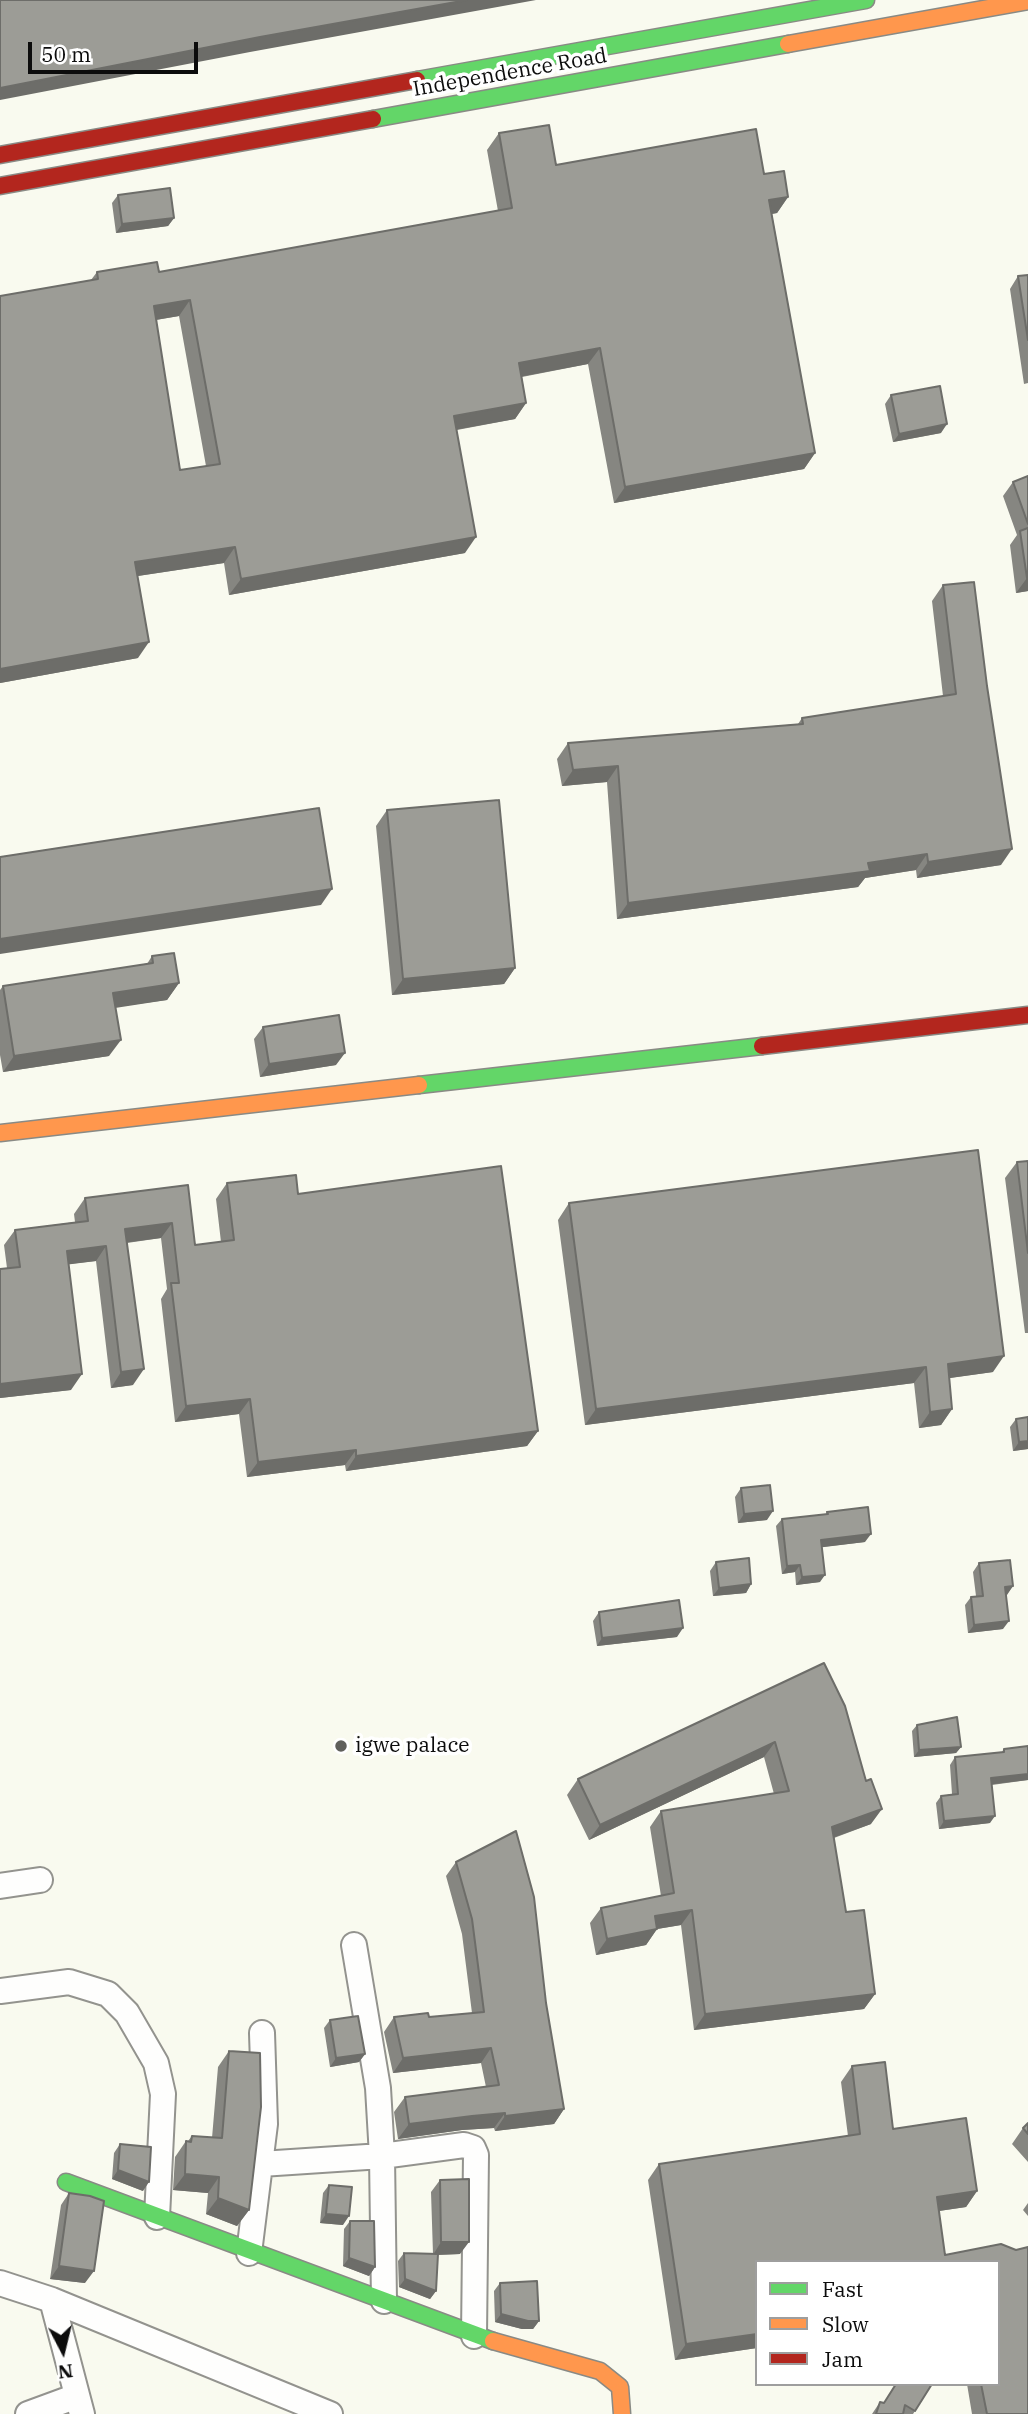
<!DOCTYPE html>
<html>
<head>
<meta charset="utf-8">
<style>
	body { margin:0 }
	#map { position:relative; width:1028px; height:2414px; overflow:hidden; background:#f9faef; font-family:"IBM Plex Serif",serif }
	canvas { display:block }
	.legend { position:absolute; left:755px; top:2260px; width:245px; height:126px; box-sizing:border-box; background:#fff; border:2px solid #9e9e9e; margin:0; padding:9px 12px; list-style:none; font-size:21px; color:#0c0c0c }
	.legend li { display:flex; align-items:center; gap:14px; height:35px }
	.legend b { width:35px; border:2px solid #9e9e9e }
	.north { position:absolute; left:28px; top:2316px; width:70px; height:70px; -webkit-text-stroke:5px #fff; paint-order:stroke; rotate:173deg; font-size:19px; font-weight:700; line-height:28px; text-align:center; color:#0c0c0c }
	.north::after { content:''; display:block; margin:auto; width:24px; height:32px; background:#0c0c0c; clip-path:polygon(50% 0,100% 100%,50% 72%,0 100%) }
	.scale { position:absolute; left:28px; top:42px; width:170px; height:32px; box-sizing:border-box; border:4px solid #0c0c0c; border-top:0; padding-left:9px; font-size:21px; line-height:24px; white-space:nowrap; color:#0c0c0c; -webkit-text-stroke:5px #fff; paint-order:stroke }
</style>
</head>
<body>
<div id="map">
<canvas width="1028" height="2414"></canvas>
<ul class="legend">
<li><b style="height:9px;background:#63d668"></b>Fast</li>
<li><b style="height:9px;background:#ff974d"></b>Slow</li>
<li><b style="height:9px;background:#b3261e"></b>Jam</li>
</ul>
<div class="north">N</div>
<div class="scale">50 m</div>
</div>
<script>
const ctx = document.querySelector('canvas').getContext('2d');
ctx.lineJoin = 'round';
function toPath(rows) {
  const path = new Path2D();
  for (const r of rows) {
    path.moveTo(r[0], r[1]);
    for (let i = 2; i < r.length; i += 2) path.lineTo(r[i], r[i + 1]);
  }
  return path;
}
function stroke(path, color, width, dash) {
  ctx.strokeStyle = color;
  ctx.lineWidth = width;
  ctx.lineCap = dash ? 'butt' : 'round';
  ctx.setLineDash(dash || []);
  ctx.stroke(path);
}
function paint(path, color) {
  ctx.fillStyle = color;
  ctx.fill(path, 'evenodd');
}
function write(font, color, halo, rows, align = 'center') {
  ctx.font = font + ' "IBM Plex Serif",serif';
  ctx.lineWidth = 7;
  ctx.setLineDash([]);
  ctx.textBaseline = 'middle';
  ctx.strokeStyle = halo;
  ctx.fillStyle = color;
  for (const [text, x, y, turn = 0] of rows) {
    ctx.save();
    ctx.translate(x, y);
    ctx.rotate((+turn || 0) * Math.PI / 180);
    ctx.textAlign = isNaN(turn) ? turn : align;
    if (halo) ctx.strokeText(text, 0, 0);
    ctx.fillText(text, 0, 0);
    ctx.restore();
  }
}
const street = toPath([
	[0,1886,40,1880],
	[354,1945,378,2088,382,2156,384,2301],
	[0,1991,69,1982,108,1994,127,2013,156,2063,163,2094,157,2217],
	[261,2164,382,2156,464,2145,473,2148,476,2155,474,2336],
	[249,2253,265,2124,262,2033],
	[0,2283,52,2300,330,2414],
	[52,2300,82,2414],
	[28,2414,77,2396]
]);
const fast = toPath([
	[417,80,866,0],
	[373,119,788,44],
	[419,1085,762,1046],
	[66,2182,493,2341]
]);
const slow = toPath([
	[788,44,1028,1],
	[0,1133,419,1085],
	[493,2341,600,2371,620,2387,622,2414]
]);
const jam = toPath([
	[0,155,417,80],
	[0,186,373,119],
	[762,1046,1028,1015]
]);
stroke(street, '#93938e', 28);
stroke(fast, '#898a85', 19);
stroke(slow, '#898a85', 19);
stroke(jam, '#898a85', 19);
stroke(street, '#fefefd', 24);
stroke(fast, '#63d668', 16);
stroke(slow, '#ff974d', 16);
stroke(jam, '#b3261e', 16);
paint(toPath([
	[499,133,556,165,764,174,788,197,777,213,772,214,815,453,804,469,614,503,588,364,522,377,526,403,515,419,457,430,465,553,229,595,224,563,138,576,138,658,0,683,0,296,91,280,97,272,159,272,498,211,487,150],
	[179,316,206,466,180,470,156,320],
	[118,195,174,218,168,226,116,233,112,203],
	[1028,275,1028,383,1024,384,1010,289,1018,276],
	[891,395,941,433,893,442,885,404],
	[1028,476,1028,591,1016,593,1010,545,1017,535,1003,496,1013,482],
	[943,585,1001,865,917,878,916,870,865,878,858,887,617,919,607,782,562,786,557,759,568,743,798,724,802,718,943,696,932,601],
	[387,810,515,968,504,984,392,995,376,826],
	[152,956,179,983,167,1000,115,1007,109,1056,3,1072,0,1055,0,990,3,986,147,964],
	[263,1027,336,1065,260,1077,254,1039],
	[1028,1161,1028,1333,1025,1333,1005,1178,1017,1162],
	[227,1183,298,1194,538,1431,527,1446,346,1471,345,1465,247,1477,239,1414,175,1422,161,1299,167,1289,161,1238,127,1243,133,1385,111,1388,96,1261,69,1264,71,1390,0,1398,0,1269,7,1268,4,1245,15,1230,75,1222,74,1214,85,1198,188,1185,195,1245,221,1242,216,1199],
	[569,1203,993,1372,949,1378,952,1409,941,1425,919,1428,914,1383,585,1425,558,1220],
	[1028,1417,1028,1449,1013,1451,1010,1427,1016,1419],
	[741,1488,767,1520,738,1523,735,1497],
	[827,1512,865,1542,822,1547,820,1582,796,1585,795,1572,782,1574,776,1526,782,1519,826,1514],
	[716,1562,751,1584,746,1593,713,1596,710,1571],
	[979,1563,1013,1586,1006,1595,1003,1629,968,1633,965,1605,971,1597,976,1596,973,1572],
	[599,1612,677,1637,597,1646,593,1621],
	[824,1663,871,1824,834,1838,846,1912,875,1994,864,2009,694,2030,681,1925,657,1929,646,1945,596,1955,590,1923,601,1908,661,1896,650,1827,661,1811,774,1794,764,1757,589,1840,567,1795,578,1779],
	[917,1725,961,1747,956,1753,914,1757,912,1731],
	[1004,1749,1028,1780,992,1785,990,1823,939,1829,936,1803,941,1796,952,1794,950,1765,955,1757,1001,1753],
	[456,1862,546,2003,564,2109,554,2124,495,2131,494,2128,462,2130,398,2139,394,2112,405,2097,486,2087,481,2063,393,2073,384,2032,394,2017,429,2017,472,2013,462,1934,446,1876],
	[330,2020,365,2054,359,2062,330,2067,324,2028],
	[229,2051,249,2210,237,2226,206,2214,208,2193,173,2190,175,2157,186,2141,188,2141,192,2136,212,2138,218,2067],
	[852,2066,893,2129,977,2191,966,2207,939,2211,945,2255,1001,2244,1028,2414,972,2414,967,2384,998,2384,998,2262,757,2262,757,2348,675,2360,648,2180,659,2164,848,2136,841,2082],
	[1028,2123,1028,2162,1012,2144,1023,2128],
	[120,2144,143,2191,112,2179,114,2153],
	[440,2180,460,2254,438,2255,436,2291,430,2299,399,2287,398,2261,404,2253,433,2254,431,2192],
	[329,2185,343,2225,320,2223,323,2193],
	[69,2193,85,2283,50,2279,61,2205],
	[1028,2203,1028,2216,1023,2210],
	[350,2221,375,2267,369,2276,343,2266,344,2229],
	[500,2283,539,2321,533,2329,522,2329,495,2322,494,2291],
	[932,2384,913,2414,872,2414,880,2402,883,2403]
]), '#868681');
paint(toPath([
	[467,0,536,0,250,52,0,100,0,88,260,37],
	[788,197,777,213,758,216,769,200],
	[174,218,168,226,116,233,122,224],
	[190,300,179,316,143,322,154,306],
	[600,348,588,364,508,379,519,363],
	[526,403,515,419,443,432,454,416],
	[947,424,941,433,893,442,899,434],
	[815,453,804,469,614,503,625,487],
	[476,537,465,553,229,595,241,579],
	[235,547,224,563,124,578,135,562],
	[1027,578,1028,578,1028,591,1016,593],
	[149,642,138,658,0,683,0,669],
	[618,766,607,782,562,786,573,770],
	[1012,849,1001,865,917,878,928,862],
	[927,854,916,870,865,878,858,887,617,919,628,903],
	[332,889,321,905,0,954,0,939],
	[515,968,504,984,392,995,403,979],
	[179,983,167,1000,102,1010,113,993],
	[121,1040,109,1056,3,1072,14,1056],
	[345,1053,336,1065,260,1077,269,1064],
	[172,1223,161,1238,115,1244,125,1229],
	[106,1246,96,1261,56,1266,67,1251],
	[1004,1356,993,1372,936,1380,948,1364],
	[926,1367,914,1383,585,1425,596,1409],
	[144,1369,133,1385,111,1388,121,1372],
	[82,1374,71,1390,0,1398,0,1384],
	[250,1399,239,1414,175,1422,186,1406],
	[952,1409,941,1425,919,1428,930,1412],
	[538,1431,527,1446,346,1471,356,1456],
	[1028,1441,1028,1449,1013,1451,1019,1442],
	[356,1450,345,1465,247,1477,258,1462],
	[773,1511,767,1520,738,1523,744,1514],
	[871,1534,865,1542,816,1548,821,1540],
	[800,1565,795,1572,782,1574,787,1566],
	[825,1575,820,1582,796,1585,802,1577],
	[751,1584,746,1593,713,1596,719,1588],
	[1013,1586,1007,1595,999,1596,1005,1587],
	[1009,1621,1003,1629,968,1633,974,1625],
	[683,1628,677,1637,597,1646,602,1638],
	[775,1742,764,1757,589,1840,600,1825],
	[961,1747,956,1753,914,1757,919,1750],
	[1028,1774,1028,1780,986,1785,991,1778],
	[882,1809,871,1824,821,1842,832,1827],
	[995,1816,990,1823,939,1829,944,1821],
	[692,1910,681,1925,657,1929,646,1945,596,1955,607,1939,655,1916],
	[875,1994,864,2009,694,2030,705,2014],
	[491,2048,481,2063,393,2073,403,2058],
	[365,2054,359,2062,330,2067,336,2058],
	[564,2109,554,2124,495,2131,505,2116],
	[505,2113,494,2128,462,2130,398,2139,409,2124,472,2116],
	[118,2170,149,2182,143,2191,112,2179],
	[185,2174,219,2177,208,2193,173,2190],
	[977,2191,966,2207,925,2213,937,2197],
	[218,2198,249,2210,237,2226,206,2214],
	[326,2214,349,2216,343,2225,320,2223],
	[441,2242,469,2242,460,2254,433,2255],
	[349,2258,375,2267,369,2276,343,2266],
	[59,2266,94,2271,85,2283,50,2279],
	[405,2279,436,2291,430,2299,399,2287],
	[501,2314,539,2321,533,2329,522,2329,495,2322],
	[757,2334,757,2348,675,2360,686,2344]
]), '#6d6d69');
const building = toPath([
	[0,0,467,0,260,37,0,88,0,0],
	[549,125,556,165,756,129,764,174,784,171,788,197,769,200,815,453,625,487,600,348,519,363,526,403,454,416,476,537,241,579,235,547,135,562,149,642,0,669,0,296,98,279,97,272,157,262,159,272,512,208,499,133,549,125],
	[190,300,220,464,180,470,154,306,190,300],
	[170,188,174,218,122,224,118,195,170,188],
	[1028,275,1028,340,1018,276,1028,275],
	[940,386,947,424,899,434,891,395,940,386],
	[1028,476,1028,524,1013,482,1028,476],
	[1028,528,1028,578,1027,578,1020,531,1028,528],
	[974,582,987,686,1012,849,928,862,927,854,868,863,870,871,628,903,618,766,573,770,568,743,803,724,802,718,956,694,943,585,974,582],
	[499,800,515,968,403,979,387,810,499,800],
	[319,808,332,889,0,939,0,857,319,808],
	[174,953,179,983,113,993,121,1040,14,1056,3,986,153,963,152,956,174,953],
	[339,1015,345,1053,269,1064,263,1027,339,1015],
	[978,1150,1004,1356,948,1364,952,1409,930,1412,926,1367,596,1409,569,1203,978,1150],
	[1028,1161,1028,1253,1017,1162,1028,1161],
	[501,1166,538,1431,356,1456,356,1450,258,1462,250,1399,186,1406,171,1283,179,1283,172,1223,125,1229,144,1369,121,1372,106,1246,67,1251,82,1374,0,1384,0,1269,20,1267,15,1230,88,1221,85,1198,188,1185,195,1245,234,1240,227,1183,296,1175,298,1194,501,1166],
	[1028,1417,1028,1441,1019,1442,1016,1419,1028,1417],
	[770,1485,773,1511,744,1514,741,1488,770,1485],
	[868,1507,871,1534,821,1540,825,1575,802,1577,800,1565,787,1566,782,1519,828,1514,827,1512,868,1507],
	[749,1558,751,1584,719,1588,716,1562,749,1558],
	[1010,1560,1013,1586,1005,1587,1009,1621,974,1625,971,1597,983,1596,979,1563,1010,1560],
	[679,1600,683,1628,602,1638,599,1612,679,1600],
	[824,1663,845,1706,866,1781,871,1779,882,1809,832,1827,846,1912,864,1910,875,1994,705,2014,692,1910,655,1916,657,1929,607,1939,601,1908,674,1893,661,1811,789,1791,775,1742,600,1825,578,1779,824,1663],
	[957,1717,961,1747,919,1750,917,1725,957,1717],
	[1028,1746,1028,1774,991,1778,995,1816,944,1821,941,1796,958,1794,955,1757,1004,1752,1004,1749,1028,1746],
	[516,1831,534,1897,546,2003,564,2109,505,2116,505,2113,472,2116,409,2124,405,2097,499,2085,491,2048,403,2058,394,2017,428,2013,429,2017,484,2012,472,1919,456,1862,516,1831],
	[358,2016,365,2054,336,2058,330,2020,358,2016],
	[229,2051,260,2053,261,2107,249,2210,218,2198,219,2177,185,2174,186,2141,191,2142,192,2136,222,2138,229,2051],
	[885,2062,893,2129,966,2118,977,2191,937,2197,945,2255,1001,2244,1016,2250,1028,2247,1028,2414,987,2414,981,2384,998,2384,998,2262,757,2262,757,2334,686,2344,659,2164,860,2134,852,2066,885,2062],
	[1028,2123,1028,2134,1023,2128,1028,2123],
	[120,2144,151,2147,149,2182,118,2170,120,2144],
	[469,2179,469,2242,441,2242,440,2180,469,2179],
	[329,2185,352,2187,349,2216,326,2214,329,2185],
	[69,2193,90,2196,104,2201,94,2271,59,2266,69,2193],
	[350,2221,374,2221,375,2267,349,2258,350,2221],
	[404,2253,438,2254,436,2291,405,2279,404,2253],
	[537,2281,539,2321,528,2321,501,2314,500,2283,537,2281],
	[896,2384,932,2384,915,2411,905,2405,903,2414,876,2414,880,2402,884,2403,896,2384]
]);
paint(building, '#9c9c96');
stroke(building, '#6d6d69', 2);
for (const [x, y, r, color] of [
	[341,1746,7,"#5f5f5b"]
]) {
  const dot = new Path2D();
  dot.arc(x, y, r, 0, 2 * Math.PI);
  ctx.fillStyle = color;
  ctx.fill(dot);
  stroke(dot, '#fff', 2.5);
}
write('21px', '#0c0c0c', '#fff', [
	["Independence Road",510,73,-10]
]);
write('21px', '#0c0c0c', '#fff', [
	["igwe palace",355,1746]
], 'left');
</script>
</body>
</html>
